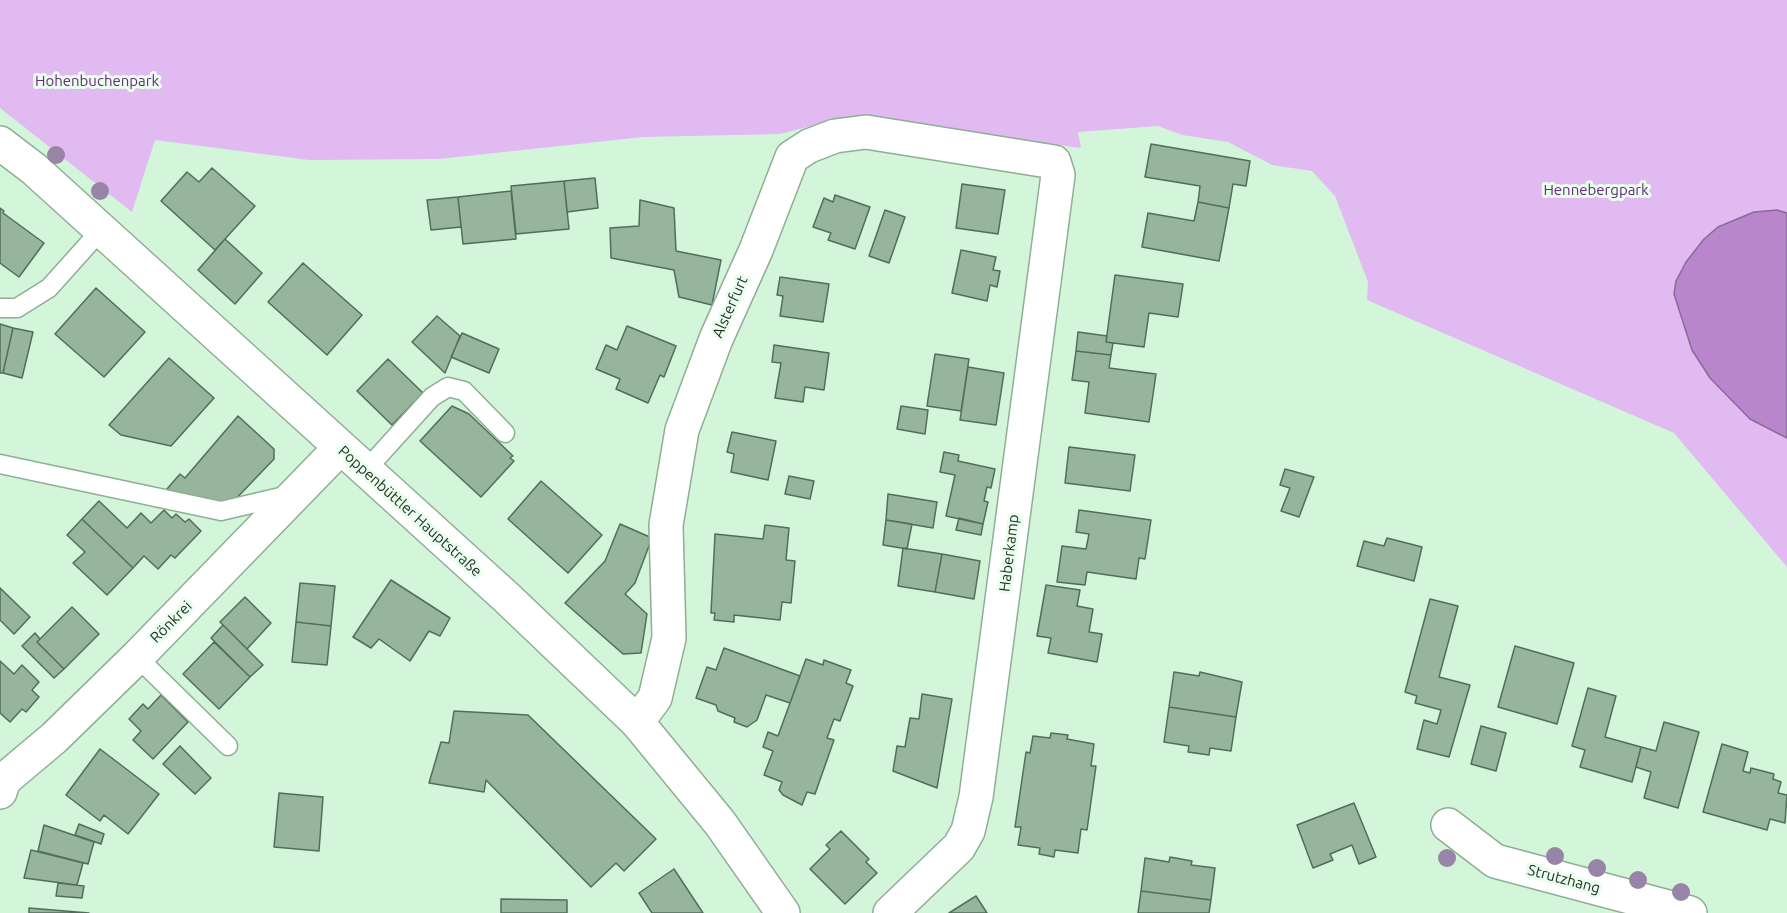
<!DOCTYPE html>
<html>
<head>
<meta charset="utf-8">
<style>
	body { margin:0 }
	canvas { display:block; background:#d3f5da }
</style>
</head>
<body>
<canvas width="1787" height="913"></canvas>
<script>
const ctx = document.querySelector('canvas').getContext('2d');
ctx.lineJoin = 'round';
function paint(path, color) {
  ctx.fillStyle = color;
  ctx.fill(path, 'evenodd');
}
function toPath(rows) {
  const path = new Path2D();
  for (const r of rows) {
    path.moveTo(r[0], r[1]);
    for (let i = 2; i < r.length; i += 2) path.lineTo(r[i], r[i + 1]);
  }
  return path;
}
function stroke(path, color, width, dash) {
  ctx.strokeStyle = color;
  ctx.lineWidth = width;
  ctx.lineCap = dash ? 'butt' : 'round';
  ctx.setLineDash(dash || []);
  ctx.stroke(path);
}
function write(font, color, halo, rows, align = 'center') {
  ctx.font = font + ' Ubuntu,sans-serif';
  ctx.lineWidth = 6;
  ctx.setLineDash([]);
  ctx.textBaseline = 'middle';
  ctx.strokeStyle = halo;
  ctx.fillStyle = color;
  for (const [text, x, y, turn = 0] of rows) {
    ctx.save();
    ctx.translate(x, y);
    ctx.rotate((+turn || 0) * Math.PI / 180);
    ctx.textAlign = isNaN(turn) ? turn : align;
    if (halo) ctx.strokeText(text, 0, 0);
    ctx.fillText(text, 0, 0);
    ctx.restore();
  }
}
paint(toPath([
	[0,0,1787,0,1787,567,1674,433,1367,300,1368,282,1335,196,1312,171,1272,165,1228,142,1182,135,1158,126,1078,132,1081,148,843,118,780,134,643,137,439,159,309,160,155,140,132,212,0,108]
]), '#e1baf1');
const water = toPath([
	[1777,210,1787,213,1787,438,1750,419,1710,378,1692,350,1674,294,1676,281,1686,262,1704,239,1718,227,1754,212,1777,210]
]);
paint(water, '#b985cd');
stroke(water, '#8a6a99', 1.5);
const building = toPath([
	[1151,144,1250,161,1246,186,1233,184,1229,208,1198,202,1200,186,1145,177,1151,144],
	[212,168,255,206,215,250,161,201,187,172,199,182,212,168],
	[595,178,598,208,567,212,564,181,595,178],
	[564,181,569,229,516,234,511,186,564,181],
	[962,184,1005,190,998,234,956,228,962,184],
	[511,191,516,239,463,244,458,197,511,191],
	[835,195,870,207,855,249,828,240,831,233,813,227,824,198,833,202,835,195],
	[458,197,461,227,431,230,427,200,458,197],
	[640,200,674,208,676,251,721,260,712,305,679,297,674,270,611,258,610,228,639,226,640,200],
	[1198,202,1229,208,1219,261,1142,247,1148,213,1194,221,1198,202],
	[0,208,4,211,3,213,44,243,19,277,0,263,0,208],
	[885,210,905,217,889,263,869,256,885,210],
	[225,239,262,273,235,304,198,270,225,239],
	[961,250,996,257,993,270,1000,271,997,287,990,285,987,301,952,293,961,250],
	[303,263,362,315,327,355,268,302,303,263],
	[1115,275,1183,284,1178,317,1149,313,1144,347,1106,342,1115,275],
	[780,277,829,284,823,322,780,316,783,296,777,295,780,277],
	[96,288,145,332,104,377,55,334,96,288],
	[437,316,460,336,445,373,412,342,437,316],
	[0,324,13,328,3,373,0,373,0,324],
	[627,326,676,346,664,377,660,375,648,403,616,389,620,379,596,369,606,345,617,350,627,326],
	[13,328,33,332,22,378,3,373,13,328],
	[1078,332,1107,336,1106,342,1113,343,1111,355,1076,351,1078,332],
	[462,333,499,349,489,373,451,357,462,333],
	[774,345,829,353,824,390,805,387,803,402,775,398,781,363,772,362,774,345],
	[1076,351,1111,355,1109,368,1156,374,1149,422,1085,413,1089,382,1072,380,1076,351],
	[935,354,969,359,961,411,927,406,935,354],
	[169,358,214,398,171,446,121,435,109,425,169,358],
	[388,359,423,393,392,425,357,391,388,359],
	[968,367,1004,373,996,425,960,420,968,367],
	[452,406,469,414,513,456,510,458,514,461,481,497,420,441,452,406],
	[901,406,928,410,925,434,897,429,901,406],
	[238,416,274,449,274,459,230,505,171,493,167,489,180,474,185,478,238,416],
	[732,432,776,441,768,480,731,472,734,454,727,452,732,432],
	[1069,447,1135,455,1130,491,1065,483,1069,447],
	[944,452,959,455,958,461,995,469,991,488,987,487,984,501,988,502,983,524,946,516,955,475,940,472,944,452],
	[1285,469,1314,477,1299,517,1281,511,1290,488,1280,485,1285,469],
	[789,476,814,481,810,499,785,494,789,476],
	[541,481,602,535,568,573,508,519,541,481],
	[888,494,937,502,933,528,886,520,888,494],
	[99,501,127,528,141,513,151,523,164,510,172,518,176,514,185,522,189,519,201,531,175,558,171,555,158,569,144,556,133,568,82,519,99,501],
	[1079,510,1151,520,1145,559,1139,558,1136,579,1087,572,1085,585,1057,582,1062,546,1086,549,1089,534,1076,532,1079,510],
	[959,518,983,524,981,535,956,530,959,518],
	[82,519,133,568,107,595,73,563,85,552,67,535,82,519],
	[886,520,912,524,907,549,883,545,886,520],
	[620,524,652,538,635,583,625,594,647,614,641,653,623,654,565,603,605,561,620,524],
	[765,525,789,528,786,560,795,561,791,603,782,602,780,620,734,615,734,622,714,620,715,613,711,613,715,534,763,539,765,525],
	[1387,538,1422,547,1414,581,1357,566,1364,541,1384,546,1387,538],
	[903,548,942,554,935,592,898,586,903,548],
	[942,554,980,561,974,599,935,592,942,554],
	[391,580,450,618,440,636,429,631,410,661,379,639,371,648,353,637,391,580],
	[300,583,335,586,331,626,296,622,300,583],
	[1046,585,1080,590,1077,606,1093,609,1089,632,1102,634,1097,662,1048,653,1051,638,1037,636,1046,585],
	[0,588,30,617,14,634,0,620,0,588],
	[245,597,271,623,247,649,220,622,245,597],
	[1430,599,1458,606,1439,677,1470,685,1449,757,1417,749,1424,720,1437,724,1441,710,1415,703,1417,696,1405,692,1430,599],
	[72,607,99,634,64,669,37,642,72,607],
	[296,622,331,626,327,665,292,662,296,622],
	[223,625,263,665,250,677,211,638,223,625],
	[35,633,40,639,37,642,64,669,54,678,22,646,35,633],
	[214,642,250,677,219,709,183,674,214,642],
	[1515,646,1574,663,1557,724,1498,707,1515,646],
	[724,648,800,676,790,703,766,695,757,720,747,727,734,722,735,718,718,711,716,705,696,698,707,667,716,670,724,648],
	[806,659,823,665,824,660,851,670,846,683,853,686,840,721,834,719,827,738,834,740,815,794,807,792,802,805,783,795,779,790,782,782,764,775,773,751,763,747,768,732,778,736,806,659],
	[0,661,14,674,22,665,39,682,32,690,39,697,26,712,22,709,10,722,0,713,0,661],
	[1174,672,1199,676,1200,672,1242,682,1236,717,1169,707,1174,672],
	[1588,688,1616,696,1605,737,1641,747,1632,782,1580,767,1585,750,1572,746,1588,688],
	[922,694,952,699,937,788,893,771,897,746,905,747,910,718,919,719,922,694],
	[161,695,188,722,153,759,133,740,141,731,129,719,143,704,148,709,161,695],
	[1169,707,1236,717,1231,751,1210,748,1209,755,1188,752,1189,746,1164,742,1169,707],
	[454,711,528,715,656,839,624,871,616,863,591,887,486,780,484,792,429,783,441,742,449,743,454,711],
	[1664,722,1699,732,1678,808,1644,798,1651,772,1636,767,1641,747,1656,751,1664,722],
	[1481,726,1506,733,1496,771,1471,764,1481,726],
	[1051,733,1068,735,1067,739,1094,744,1091,766,1096,766,1087,830,1081,829,1078,853,1055,850,1054,857,1039,854,1040,848,1018,845,1021,827,1015,827,1026,752,1030,753,1033,736,1050,738,1051,733],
	[1722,744,1748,752,1743,771,1750,773,1751,768,1774,774,1773,779,1781,782,1778,793,1787,795,1785,823,1770,819,1767,830,1703,812,1722,744],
	[180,746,211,778,195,794,163,764,180,746],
	[100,749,159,794,128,834,104,815,100,821,66,795,100,749],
	[279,793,323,797,319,851,274,847,279,793],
	[1354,803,1376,857,1359,864,1352,845,1330,854,1333,860,1313,868,1297,825,1354,803],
	[79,824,104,834,101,844,75,835,79,824],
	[44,825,94,842,88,864,38,851,44,825],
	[841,831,869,859,866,862,877,873,845,904,810,869,830,849,826,845,841,831],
	[31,850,83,863,77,885,24,878,31,850],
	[1170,857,1192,861,1191,865,1215,868,1211,900,1141,891,1145,858,1169,862,1170,857],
	[674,869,703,913,652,913,639,893,674,869],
	[58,883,84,886,82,898,56,896,58,883],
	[1141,891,1211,900,1209,913,1138,913,1141,891],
	[976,896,987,913,949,913,976,896],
	[501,899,567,900,567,913,501,913,501,899],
	[29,908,89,913,29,913,29,908]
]);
paint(building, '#96b59c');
stroke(building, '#516f58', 1.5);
const service = toPath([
	[0,308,17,308,49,288,101,230],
	[0,464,221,511,289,495],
	[365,471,432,397,448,387,464,391,505,433],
	[137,657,228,746]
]);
const minor = toPath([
	[637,722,655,698,669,638,666,525,682,430,716,339,756,250,792,157,809,146,835,136,866,132,1054,162,1058,175,976,797,968,831,959,847,890,913],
	[0,792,4,780,54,738,137,657,340,448],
	[1448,825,1495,861,1690,913]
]);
const tertiary = toPath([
	[0,143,34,169,506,597,637,722,720,823,783,913]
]);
stroke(service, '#8fae95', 21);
stroke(minor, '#8fae95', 36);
stroke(tertiary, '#8fae95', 36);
stroke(service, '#fff', 18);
stroke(minor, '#fff', 33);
stroke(tertiary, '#fff', 33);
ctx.fillStyle = '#9884a7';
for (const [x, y] of [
	[56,155],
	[100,191],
	[1555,856],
	[1447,858],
	[1597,868],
	[1638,880],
	[1681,892]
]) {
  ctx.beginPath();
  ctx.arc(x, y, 9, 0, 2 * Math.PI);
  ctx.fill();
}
write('15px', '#68287e', '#eafeee', [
	["Hohenbuchenpark",97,81],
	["Hennebergpark",1596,190]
]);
write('15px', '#1e2b21', '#eafeee', [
	["Alsterfurt",730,307,-66],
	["Poppenbüttler Hauptstraße",410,511,42],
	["Haberkamp",1009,553,-83],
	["Rönkrei",171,622,-45],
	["Strutzhang",1564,879,15]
]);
</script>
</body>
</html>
